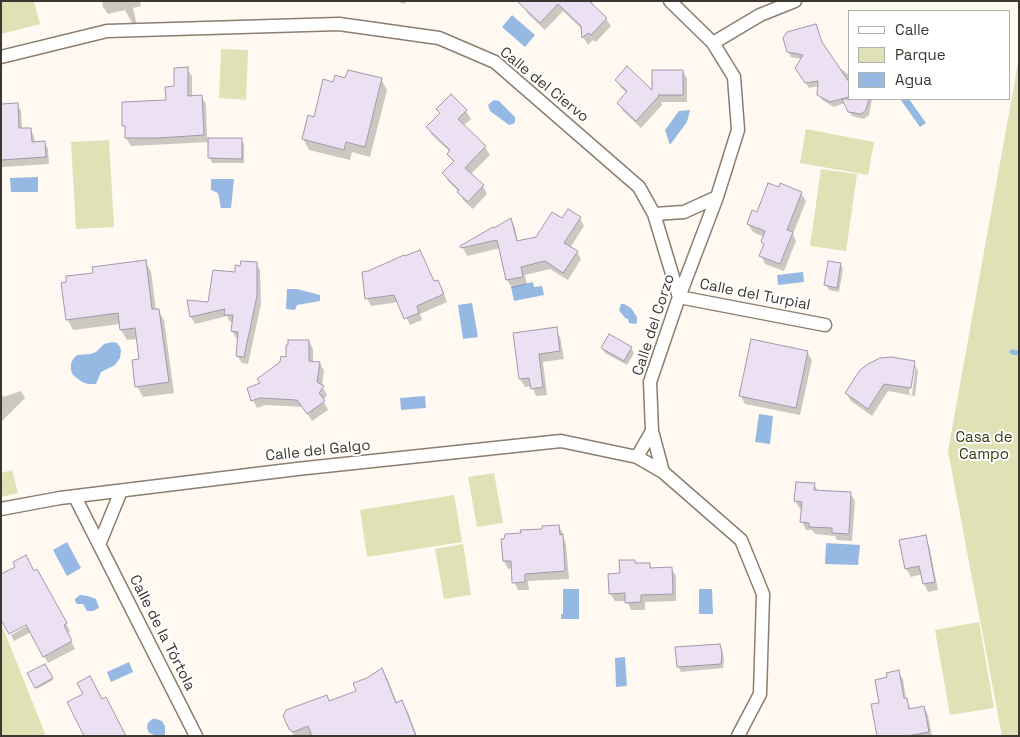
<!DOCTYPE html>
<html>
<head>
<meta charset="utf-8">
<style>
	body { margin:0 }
	#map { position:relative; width:1020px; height:737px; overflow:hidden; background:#fff9f2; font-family:"Space Grotesk",sans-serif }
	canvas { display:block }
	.frame { position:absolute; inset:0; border:2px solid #3d3731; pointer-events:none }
	.legend { position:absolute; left:848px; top:10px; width:162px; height:90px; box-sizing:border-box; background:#fff; border:1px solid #b1afad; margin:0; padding:6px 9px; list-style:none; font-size:15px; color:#3d3731 }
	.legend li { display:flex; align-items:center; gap:10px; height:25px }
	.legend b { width:25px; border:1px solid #b1afad }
</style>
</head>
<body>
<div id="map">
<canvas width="1020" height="737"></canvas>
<div class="frame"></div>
<ul class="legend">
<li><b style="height:6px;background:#fff"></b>Calle</li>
<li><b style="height:14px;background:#dee2b5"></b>Parque</li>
<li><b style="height:14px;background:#96b9e3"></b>Agua</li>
</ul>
</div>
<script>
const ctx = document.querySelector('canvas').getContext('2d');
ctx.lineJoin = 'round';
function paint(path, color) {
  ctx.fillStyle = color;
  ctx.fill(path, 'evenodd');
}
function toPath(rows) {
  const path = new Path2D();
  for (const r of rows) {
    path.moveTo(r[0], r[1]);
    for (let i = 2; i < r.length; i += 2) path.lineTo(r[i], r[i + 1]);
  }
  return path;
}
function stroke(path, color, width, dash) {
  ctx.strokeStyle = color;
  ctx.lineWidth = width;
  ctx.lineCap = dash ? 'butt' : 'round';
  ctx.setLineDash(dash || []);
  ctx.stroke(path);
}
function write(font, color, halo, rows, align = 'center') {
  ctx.font = font + ' "Space Grotesk",sans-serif';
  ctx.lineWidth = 4;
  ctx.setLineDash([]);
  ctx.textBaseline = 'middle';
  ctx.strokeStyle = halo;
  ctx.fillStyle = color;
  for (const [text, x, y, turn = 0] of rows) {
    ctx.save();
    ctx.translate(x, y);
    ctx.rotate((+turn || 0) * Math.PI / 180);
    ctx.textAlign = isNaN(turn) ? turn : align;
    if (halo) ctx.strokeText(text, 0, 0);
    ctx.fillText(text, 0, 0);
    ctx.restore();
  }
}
paint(toPath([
	[1,1,34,1,40,24,1,34],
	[221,49,248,50,246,100,219,98],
	[1019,58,1019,736,1002,736,948,451],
	[806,129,874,142,868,175,800,163],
	[109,140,114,227,76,229,71,142],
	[821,169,857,174,846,251,810,246],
	[12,470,18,493,1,497,1,473],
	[494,473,503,523,477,527,468,477],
	[454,495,462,542,367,557,360,510],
	[463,544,471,595,444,599,435,549],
	[979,622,994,708,950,715,935,630],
	[1,623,46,736,1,736]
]), '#dee2b5');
paint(toPath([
	[512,15,535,35,525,47,502,27],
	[900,99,909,99,926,123,920,127],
	[494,100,499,101,515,117,515,122,513,124,509,125,490,111,488,105],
	[690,110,687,122,670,145,665,130,679,111],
	[38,177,38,192,11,192,10,178],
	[211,179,234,179,231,208,221,208,218,193,211,190],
	[803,272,804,282,778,285,777,275],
	[533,282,534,287,542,286,544,295,514,301,511,287],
	[287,289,297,289,320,295,320,301,297,305,295,310,286,309],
	[472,303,478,337,463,339,458,305],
	[621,304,624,304,631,308,637,317,637,323,635,324,629,323,628,319,625,318,619,310],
	[112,342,117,343,120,347,121,351,120,358,115,365,101,372,96,384,88,384,82,382,73,375,71,370,71,364,73,359,77,355,90,354,96,352,104,344],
	[425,396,426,408,401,410,400,398],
	[759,414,773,416,770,444,755,442],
	[67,542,81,568,67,576,53,550],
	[826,543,860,545,858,565,825,564],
	[563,589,579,589,579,619,561,619,561,614,563,614],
	[699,589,712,589,713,614,699,614],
	[80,595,88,596,96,599,99,608,93,611,87,611,83,604,77,604,75,601,75,599],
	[625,657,627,686,616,687,615,658],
	[129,662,133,672,111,682,107,672],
	[152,719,156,719,162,721,165,726,165,736,157,736,149,733,147,728,148,723]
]), '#96b9e3');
paint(toPath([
	[102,1,140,1,141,6,133,8,138,30,136,30,125,10,108,14,103,7],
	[395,1,406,1,405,4],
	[528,1,591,1,597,10,606,19,611,26,596,42,593,40,588,45,583,37,583,30,563,11,545,30,528,14,523,6],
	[818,31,824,47,835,64,849,75,849,99,872,99,869,115,864,119,852,116,845,103,834,107,822,100,819,95,819,86,809,88,800,74,802,59,791,57,788,52],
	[187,69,192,76,192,97,201,96,206,104,207,139,241,139,244,144,244,163,212,163,210,158,210,142,131,146,126,138,126,130,124,125,167,101],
	[683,71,687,79,687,102,661,102,662,105,641,128,623,111,618,103,627,93,621,88,616,80,653,92],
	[346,79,381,79,387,90,370,157,352,152,350,160,309,150,303,139,314,118],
	[451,96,466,111,471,119,463,126,485,147,490,155,470,175,483,186,487,194,473,209,463,200,458,191,448,181,444,174,454,163,448,154,450,152,432,135,428,128,441,114,438,109],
	[17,104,21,111,22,129,30,129,34,136,35,143,44,142,48,149,49,164,1,167,1,105],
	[801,193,806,201,793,234,796,241,784,271,765,264,761,256,765,246,762,242,764,237,753,232,748,224,757,214],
	[580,218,584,226,570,248,577,252,581,259,568,280,550,269,525,275,527,284,512,288,507,280,500,248,467,256,462,246,511,220,515,228,518,242,537,238,563,220],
	[145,261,151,272,156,310,158,310,164,320,174,393,143,397,137,386,141,360,138,339,127,340,121,330,120,324,73,330,67,319,95,274],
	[256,263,260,270,261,304,248,364,242,363,237,356,239,338,236,338,232,331,233,322,230,322,227,316,195,324,191,317,209,303,241,267],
	[840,264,843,269,839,292,829,290,826,285],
	[368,272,434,283,438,281,447,302,420,314,422,320,410,325,399,302,371,306,367,298],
	[556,329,560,337,564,359,543,362,547,395,536,396,532,386,525,387,520,379],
	[309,341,313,349,313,363,320,363,324,371,322,386,327,395,323,401,328,410,312,421,303,407,265,405,257,408,253,400,261,384,287,358],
	[602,348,631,348,634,353,627,365,605,353],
	[807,352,812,360,800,415,745,404,741,396],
	[914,363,918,371,915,396,888,391,872,416,851,401,846,393],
	[913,368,915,368,912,395,909,394],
	[21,391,25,398,1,422,1,392,3,397],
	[797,483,814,484,818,491,850,493,855,501,852,541,837,540,835,536,815,534,812,530,806,530,802,522,802,509,800,509,795,501],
	[559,526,563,534,564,539,566,544,569,579,528,581,529,590,518,590,514,582,513,568,508,569,504,561,544,530],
	[925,537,929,545,938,590,928,592,924,584,922,574,911,577,906,569],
	[634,561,636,565,649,564,652,569,671,568,676,576,676,601,645,602,645,610,631,610,627,601,615,601,610,593,621,574],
	[34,573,56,605,70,631,67,633,75,649,48,663,31,632,14,641,11,635,32,623],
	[719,645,722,650,724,659,723,668,681,672,678,666],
	[44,665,53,680,37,689,28,674],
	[382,669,388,680,397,703,402,702,408,712,417,736,294,736,290,729,330,702,358,692,368,679],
	[898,672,903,679,906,699,911,709,924,707,928,715,932,736,879,736,881,704,888,678]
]), '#0003');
stroke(toPath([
	[1012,352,1019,353]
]), '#96b9e3', 5);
const building = toPath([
	[517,1,589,1,607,18,591,35,588,33,582,38,581,26,558,4,540,23,517,1],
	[816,24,822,42,849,82,849,97,830,102,817,95,818,81,805,83,795,68,803,55,787,52,783,38,787,32,816,24],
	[627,66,652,90,652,70,683,70,683,95,658,95,659,96,636,121,617,103,627,91,615,80,627,66],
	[188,67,188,96,202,95,204,135,158,138,125,138,125,126,122,126,122,102,166,100,165,87,174,86,174,68,188,67],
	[348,70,382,78,365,147,346,142,344,150,302,139,308,115,314,117,323,79,333,82,335,75,345,78,348,70],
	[451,94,467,110,458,119,486,146,465,168,484,185,468,202,457,192,459,190,442,173,454,161,447,154,450,150,426,127,440,113,436,109,451,94],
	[842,99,869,99,866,110,861,114,848,112,842,99],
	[18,103,19,128,31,128,32,142,45,141,46,157,1,160,1,104,18,103],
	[208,138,242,138,242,159,208,158,208,138],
	[768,183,779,187,780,183,802,192,787,230,793,232,780,264,759,256,764,244,761,242,765,231,747,224,752,210,757,212,768,183],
	[568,209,581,217,564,243,578,251,563,273,545,261,521,267,523,277,506,280,497,240,461,248,460,246,493,227,494,228,511,218,517,241,536,237,552,212,562,218,568,209],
	[420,250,434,281,438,280,444,294,417,306,419,313,404,319,394,295,365,299,362,272,368,271,404,255,405,256,420,250],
	[146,260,152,309,159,309,169,382,135,387,132,360,139,359,135,328,120,330,118,313,66,320,61,283,66,282,66,276,93,273,92,267,146,260],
	[241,261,257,262,257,296,244,357,236,356,238,332,231,331,233,315,224,315,225,309,190,317,187,300,208,302,213,270,235,272,235,265,240,266,241,261],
	[828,261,841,263,837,288,824,285,828,261],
	[557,327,560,351,539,354,543,387,531,389,529,378,519,379,513,333,557,327],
	[609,334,632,347,624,361,601,348,609,334],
	[751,339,808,351,796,408,739,396,751,339],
	[288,340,309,340,309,361,320,362,317,382,324,386,319,393,325,401,307,414,297,400,260,398,251,401,247,388,260,383,257,379,280,362,281,356,286,357,286,345,288,345,288,340],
	[891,357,915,361,911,388,884,384,868,409,845,393,860,370,868,364,880,358,891,357],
	[796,482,815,483,814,490,851,492,849,534,832,533,832,528,809,527,809,523,800,522,802,502,794,501,796,482],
	[559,525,560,535,563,534,565,571,525,574,525,582,512,583,511,561,503,561,501,539,504,539,505,534,521,533,520,530,542,529,542,526,559,525],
	[926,535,935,582,923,584,919,566,905,569,899,540,926,535],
	[26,555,34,571,37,569,67,623,64,625,72,641,43,657,26,625,9,634,1,620,1,574,15,567,13,562,26,555],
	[619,560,635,560,635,563,650,563,650,568,672,567,673,594,641,595,641,602,625,603,625,593,609,594,608,574,620,573,619,560],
	[720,644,722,653,721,664,677,667,675,647,720,644],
	[45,664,53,678,35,688,27,673,45,664],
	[382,668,396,703,402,700,416,736,312,736,308,726,293,732,289,729,283,716,286,710,327,695,329,701,356,691,353,683,367,678,382,668],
	[899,670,904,698,907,698,909,709,924,706,929,732,907,736,877,736,871,704,879,703,875,680,887,677,886,673,899,670],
	[90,676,102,699,106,697,126,736,84,736,67,702,83,694,77,683,90,676]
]);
paint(building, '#ebe1f3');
stroke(building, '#a298a9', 1);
const street = toPath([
	[670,1,713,43,734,77,738,130,717,197,679,297,650,382,652,431,663,472,741,540,763,594,760,694,738,736],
	[713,43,760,15,795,1],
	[1,57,107,31,339,24,439,38,495,62,639,187,654,214,679,297,825,325],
	[654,214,684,212,717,197],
	[637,457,652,431],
	[75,497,196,736],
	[1,509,60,498,297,469,561,441,637,457,663,472],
	[99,545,121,491]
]);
stroke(street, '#8b7e6f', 15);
stroke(street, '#fff', 12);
write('15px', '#3d3731', '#fff', [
	["Calle del Ciervo",544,85,39],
	["Calle del Turpial",755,295,11],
	["Calle del Corzo",654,325,-72],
	["Calle del Galgo",318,451,-6],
	["Calle de la Tórtola",162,633,63]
]);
write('15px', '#393a11', '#fff', [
	["Casa de",984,438],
	["Campo",984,455]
]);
</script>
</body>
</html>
